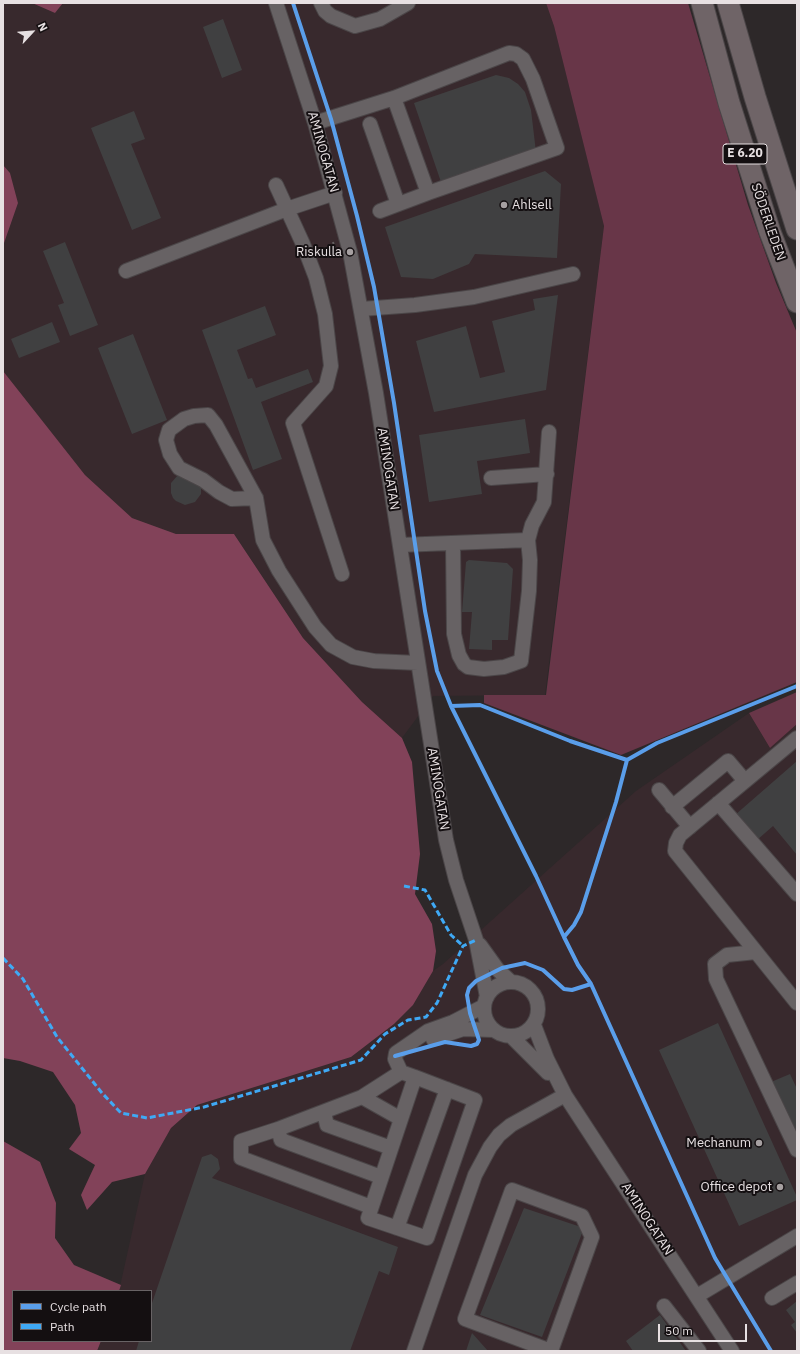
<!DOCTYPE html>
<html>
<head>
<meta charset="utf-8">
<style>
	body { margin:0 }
	#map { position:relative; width:800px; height:1354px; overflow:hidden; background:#2d2829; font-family:"IBM Plex Sans",sans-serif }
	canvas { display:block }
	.frame { position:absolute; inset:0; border:4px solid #e7e0e2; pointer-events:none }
	.legend { position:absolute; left:12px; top:1290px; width:140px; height:52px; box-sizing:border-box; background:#140f11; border:1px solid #686365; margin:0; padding:5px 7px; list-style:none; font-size:12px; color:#e7e0e2 }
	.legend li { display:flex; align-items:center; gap:8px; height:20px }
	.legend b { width:20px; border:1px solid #686365 }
	.north { position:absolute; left:12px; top:12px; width:40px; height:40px; -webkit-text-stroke:3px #140f11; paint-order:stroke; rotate:64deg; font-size:11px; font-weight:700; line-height:16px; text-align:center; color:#e7e0e2 }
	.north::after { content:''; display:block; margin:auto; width:14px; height:18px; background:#e7e0e2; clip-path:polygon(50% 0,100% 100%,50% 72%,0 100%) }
	.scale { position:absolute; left:658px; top:1324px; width:89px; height:18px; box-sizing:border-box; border:2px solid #e7e0e2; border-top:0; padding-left:5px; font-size:12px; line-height:14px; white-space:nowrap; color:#e7e0e2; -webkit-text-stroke:3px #140f11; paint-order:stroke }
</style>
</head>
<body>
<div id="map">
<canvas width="800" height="1354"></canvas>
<div class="frame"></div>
<ul class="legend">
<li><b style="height:5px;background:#5a9eea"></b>Cycle path</li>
<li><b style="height:5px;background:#3fa9f5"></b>Path</li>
</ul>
<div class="north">N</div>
<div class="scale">50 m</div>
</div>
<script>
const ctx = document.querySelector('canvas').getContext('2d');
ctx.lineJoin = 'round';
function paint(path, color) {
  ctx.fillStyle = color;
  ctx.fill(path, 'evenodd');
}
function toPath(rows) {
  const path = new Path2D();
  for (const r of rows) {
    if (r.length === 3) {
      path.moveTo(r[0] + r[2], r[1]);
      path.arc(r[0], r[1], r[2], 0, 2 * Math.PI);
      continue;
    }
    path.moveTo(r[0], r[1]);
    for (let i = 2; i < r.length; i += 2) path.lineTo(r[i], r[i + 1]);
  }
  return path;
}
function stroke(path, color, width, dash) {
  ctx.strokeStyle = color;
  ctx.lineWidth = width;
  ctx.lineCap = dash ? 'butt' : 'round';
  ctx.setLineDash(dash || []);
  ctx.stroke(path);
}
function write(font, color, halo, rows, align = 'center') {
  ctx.font = font + ' "IBM Plex Sans",sans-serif';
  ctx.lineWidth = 4;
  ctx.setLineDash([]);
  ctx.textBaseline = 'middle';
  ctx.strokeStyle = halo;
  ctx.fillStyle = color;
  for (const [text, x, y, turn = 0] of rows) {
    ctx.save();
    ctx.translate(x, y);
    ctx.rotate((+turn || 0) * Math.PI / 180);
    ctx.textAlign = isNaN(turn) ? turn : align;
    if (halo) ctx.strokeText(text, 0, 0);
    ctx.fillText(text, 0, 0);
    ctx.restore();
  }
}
paint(toPath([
	[3,3,32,3,55,13,63,3,546,3,554,26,604,226,545,695,433,696,402,738,362,702,303,638,235,535,176,534,132,518,85,475,12,385,3,371,3,246,18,203,10,173,3,165],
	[749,713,770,748,797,724,797,1351,97,1351,101,1341,151,1341,151,1291,119,1291,145,1174,171,1128,197,1105,351,1057,394,1024,413,1005,433,971,443,964,636,791]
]), '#38292d');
paint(toPath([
	[546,3,688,3,748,205,776,283,797,333,797,682,621,755,484,703,484,695,546,695,604,226,554,26],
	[797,692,797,724,770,748,749,713]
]), '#683648');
paint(toPath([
	[32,3,63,3,55,13],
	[3,165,10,173,18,203,3,246],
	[3,371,85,475,132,518,176,534,234,534,303,638,362,702,402,738,412,762,420,854,415,894,432,924,436,951,433,971,413,1005,394,1024,351,1057,197,1105,171,1128,145,1174,112,1182,87,1210,81,1195,95,1165,69,1149,81,1133,75,1105,53,1072,20,1061,3,1058],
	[3,1141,40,1162,56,1203,55,1238,74,1265,121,1285,119,1291,13,1291,13,1341,101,1341,97,1351,3,1351]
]), '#824259');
paint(toPath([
	[223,19,242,70,222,78,203,27],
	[496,75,509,78,518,84,525,92,531,110,536,152,441,182,414,103],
	[134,111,145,139,131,144,161,218,132,230,91,128],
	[545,171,561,184,557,258,475,254,469,264,433,279,401,277,385,227],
	[65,242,98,325,70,336,58,305,64,303,43,251],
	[558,295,546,390,434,412,416,341,466,326,480,378,505,372,492,321,535,310,533,299],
	[265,306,276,335,237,350,248,379,252,378,256,388,308,369,313,382,261,402,282,459,253,470,202,330],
	[52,322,60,342,19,358,11,339],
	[133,334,167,420,132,434,98,348],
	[525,419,530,453,477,461,482,494,429,502,419,435],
	[178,475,201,484,201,494,195,502,185,505,176,501,173,498,171,493,171,483],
	[469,560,507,563,513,569,508,640,492,640,492,650,469,649,472,612,462,612,466,562],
	[797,761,797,855,773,826,757,840,735,815],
	[718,1023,797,1197,797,1200,739,1226,659,1050],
	[790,1074,797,1089,797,1139,771,1082],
	[211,1154,218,1159,220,1169,212,1178,398,1247,389,1275,379,1271,350,1351,136,1351,139,1341,151,1341,151,1306,202,1157],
	[524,1208,584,1228,542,1337,480,1315],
	[797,1301,797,1333,791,1325,795,1322,786,1310],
	[660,1315,686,1351,633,1351,626,1341],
	[472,1333,488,1351,466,1351]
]), '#404041');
const minor = toPath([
	[276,3,315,123,350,252,376,393,446,840,456,880,476,940,487,997],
	[321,3,325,11,331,16,355,26,380,19,408,3],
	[315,123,394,98,509,53,516,54,523,59,533,79,557,148,428,193,394,98],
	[370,124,398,204],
	[276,185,303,244,316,278,325,314,331,366,326,386,293,423,342,574],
	[380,211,428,193],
	[126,271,287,209,335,193],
	[361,309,415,305,474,297,573,274],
	[491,478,547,474],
	[256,498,232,499,219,492,203,480,179,468,170,454,166,440,169,430,184,419,194,416,208,415,216,425,256,498,263,540,279,571,315,627,331,645,353,657,374,661,418,663],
	[453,543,454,634,459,655,464,664,468,667,484,669,504,667,521,661,529,591,530,560,528,540,532,525,544,502,549,432],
	[400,545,528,540],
	[797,738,680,835,676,843,675,851,797,1003],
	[659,790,690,827],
	[718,803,797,894],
	[672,807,728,761,745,781],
	[480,945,498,970,511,982],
	[756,952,727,955,715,964,716,979,797,1150],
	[511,1009,27],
	[534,1025,547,1059,565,1095,732,1351],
	[512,1037,548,1073],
	[433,1039,463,1029,493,1030],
	[415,1077,368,1218,427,1238,475,1100,415,1077,401,1072,395,1059,396,1053,428,1031,453,1022,484,1006],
	[362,1097,401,1119],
	[324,1113,327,1125,391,1148],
	[278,1129,281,1140,381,1177],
	[371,1207,241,1158,241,1141,278,1129,362,1097,401,1072],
	[397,1228,447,1089],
	[697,1296,797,1236],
	[772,1298,797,1283],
	[664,1306,699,1351],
	[414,1351,475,1175,490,1147,499,1135,511,1125,565,1095],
	[551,1351,592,1237,582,1216,512,1190,465,1319,551,1351]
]);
const highway = toPath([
	[702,3,729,103,770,232,797,302],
	[728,3,755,97,797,229]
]);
stroke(minor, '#4b4648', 16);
stroke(highway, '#4b4648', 23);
stroke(toPath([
	[333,242,336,252]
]), '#635f60', 2, [2, 3]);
stroke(minor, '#676264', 14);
stroke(highway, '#6f6467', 21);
stroke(toPath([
	[404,886,425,890,451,935,463,946],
	[3,958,23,979,57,1037,102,1093,121,1113,147,1118,204,1107,361,1060,385,1034,408,1020,426,1017,437,1003,463,946,476,940]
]), '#3fa9f5', 3, [6, 3]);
stroke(toPath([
	[293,3,331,119,357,216,374,287,394,403,425,611,437,671,451,706,536,876,564,937],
	[451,706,480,705,570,741,627,760],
	[395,1056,445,1042,471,1046,477,1044,479,1040,470,1013,467,995,469,988,476,981,502,968,525,963,543,970,564,989,572,990,591,984],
	[771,1351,715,1258,591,984,578,965,564,937,574,925,581,912,616,802,627,760,657,743,797,686]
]), '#5a9eea', 4);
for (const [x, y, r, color] of [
	[504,205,4,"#a6a0a1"],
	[350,252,4,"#a6a0a1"],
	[759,1143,4,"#a6a0a1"],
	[780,1187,4,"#a6a0a1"]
]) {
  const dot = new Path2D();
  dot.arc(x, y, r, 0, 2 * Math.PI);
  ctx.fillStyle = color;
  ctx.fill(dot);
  stroke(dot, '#140f11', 1.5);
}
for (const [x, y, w] of [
	[745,154,44]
]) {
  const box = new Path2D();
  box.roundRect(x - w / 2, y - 10, w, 20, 3);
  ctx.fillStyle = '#140f11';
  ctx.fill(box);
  stroke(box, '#e7e0e2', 1);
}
write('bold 12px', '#e7e0e2', null, [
	["E 6.20",745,154]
]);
write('13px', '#e7e0e2', '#140f11', [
	["AMINOGATAN",323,152,74],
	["SÖDERLEDEN",768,222,71],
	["AMINOGATAN",388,469,81],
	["AMINOGATAN",438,789,81],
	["AMINOGATAN",647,1219,57]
]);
write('13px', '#e7e0e2', '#140f11', [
	["Ahlsell",512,205,"left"],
	["Riskulla",342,252],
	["Mechanum",751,1143],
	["Office depot",772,1187]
], 'right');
</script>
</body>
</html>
